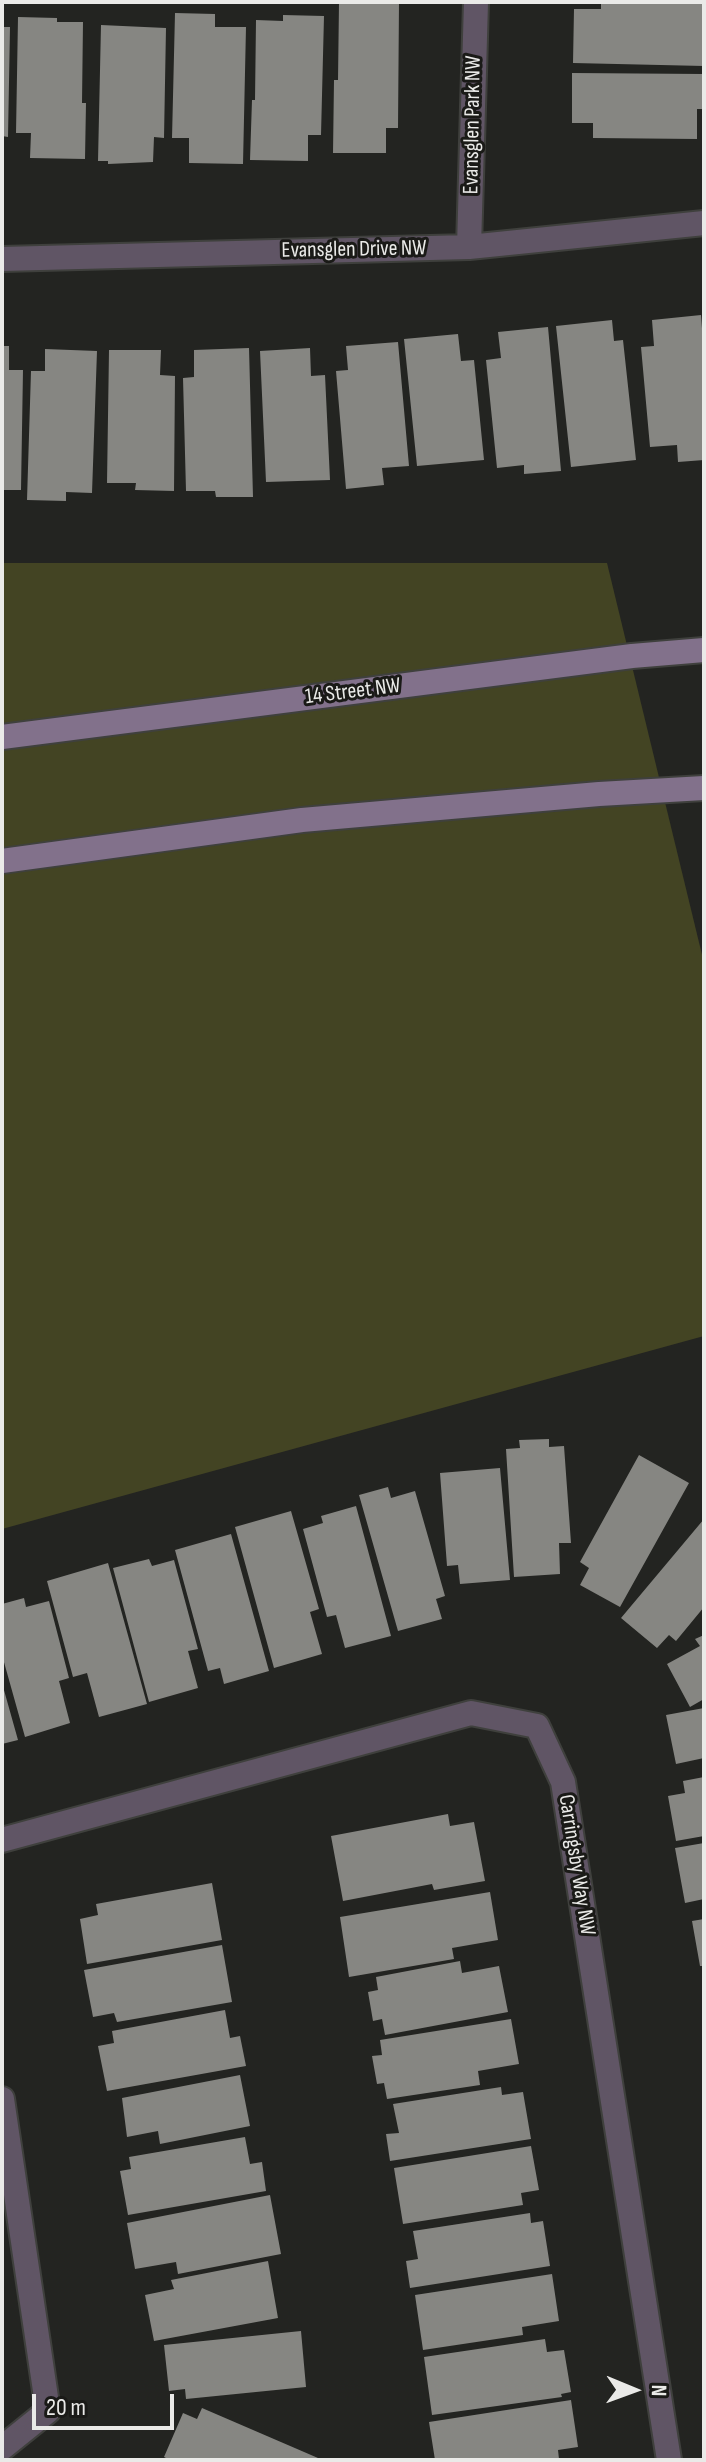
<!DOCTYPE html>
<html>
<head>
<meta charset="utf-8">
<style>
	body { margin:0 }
	#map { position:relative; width:706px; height:2462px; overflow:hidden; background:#232421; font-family:"Sofia Sans Condensed",sans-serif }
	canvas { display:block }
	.frame { position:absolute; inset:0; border:4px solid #eaeae8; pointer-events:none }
	.north { position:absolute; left:594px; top:2350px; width:80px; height:80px; -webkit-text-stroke:6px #1a1a17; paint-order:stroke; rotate:91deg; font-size:22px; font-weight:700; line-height:32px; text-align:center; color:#eaeae8 }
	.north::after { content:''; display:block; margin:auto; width:28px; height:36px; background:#eaeae8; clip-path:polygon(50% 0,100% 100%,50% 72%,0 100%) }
	.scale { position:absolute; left:32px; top:2394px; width:142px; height:36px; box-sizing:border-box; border:4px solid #eaeae8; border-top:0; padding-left:10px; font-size:24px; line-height:28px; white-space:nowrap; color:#eaeae8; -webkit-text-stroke:6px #1a1a17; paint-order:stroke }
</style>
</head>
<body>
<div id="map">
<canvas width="706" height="2462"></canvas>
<div class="frame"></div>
<div class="north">N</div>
<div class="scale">20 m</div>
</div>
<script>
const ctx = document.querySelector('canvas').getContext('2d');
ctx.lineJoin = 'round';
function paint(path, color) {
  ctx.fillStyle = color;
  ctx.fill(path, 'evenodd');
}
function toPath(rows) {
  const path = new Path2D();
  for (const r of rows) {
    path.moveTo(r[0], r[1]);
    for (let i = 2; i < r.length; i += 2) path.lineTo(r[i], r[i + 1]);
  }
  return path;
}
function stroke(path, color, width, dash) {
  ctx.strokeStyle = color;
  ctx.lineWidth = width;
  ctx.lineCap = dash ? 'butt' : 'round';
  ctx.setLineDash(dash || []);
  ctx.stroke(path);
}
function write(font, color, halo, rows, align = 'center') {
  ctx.font = font + ' "Sofia Sans Condensed",sans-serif';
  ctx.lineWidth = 6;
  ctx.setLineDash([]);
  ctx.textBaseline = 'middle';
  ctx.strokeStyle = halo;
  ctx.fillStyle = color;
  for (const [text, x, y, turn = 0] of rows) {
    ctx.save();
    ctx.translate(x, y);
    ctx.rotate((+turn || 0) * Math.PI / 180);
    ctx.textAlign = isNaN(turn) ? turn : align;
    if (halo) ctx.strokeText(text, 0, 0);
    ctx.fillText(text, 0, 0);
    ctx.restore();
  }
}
paint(toPath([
	[2,563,607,563,704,963,704,1336,2,1529]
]), '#434423');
paint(toPath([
	[339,2,399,2,398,128,386,128,386,153,333,153,334,80,338,80],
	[601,2,704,2,704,66,573,63,574,9,601,9],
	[175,13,215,14,215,27,246,27,243,164,189,163,189,138,172,138],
	[283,15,324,16,321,135,308,135,308,161,250,160,252,100,255,100,256,20,283,21],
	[18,17,57,18,57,22,83,22,82,103,86,103,85,159,30,158,31,133,16,133],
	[101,25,166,28,164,138,154,137,153,162,108,164,108,161,98,161],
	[2,27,10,27,8,137,2,136],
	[572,73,704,74,704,109,697,109,697,139,593,138,593,123,572,123],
	[701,315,704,355,704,460,678,462,677,445,650,447,641,347,654,346,652,320],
	[612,320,614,341,623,340,636,460,571,467,556,326],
	[548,327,561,471,524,474,524,465,497,468,486,360,501,358,498,332],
	[458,334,461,361,474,360,484,460,417,466,404,339],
	[398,342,409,466,382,468,384,485,346,489,336,371,348,370,346,346],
	[2,346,9,346,9,370,23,370,21,490,2,490],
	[249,348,253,497,216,497,215,491,186,491,183,378,194,377,194,350],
	[310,348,311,376,325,375,330,480,266,482,260,351],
	[45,349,97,351,92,493,66,492,66,501,27,500,31,371,45,371],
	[109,350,161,350,160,375,175,376,174,491,135,490,136,483,107,483],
	[549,1439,549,1447,564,1446,571,1543,559,1543,560,1574,514,1577,506,1449,520,1448,519,1440],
	[639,1455,689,1483,620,1607,580,1585,589,1568,580,1562],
	[500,1468,510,1580,460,1584,458,1565,447,1566,440,1473],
	[388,1487,391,1498,415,1491,445,1596,436,1599,442,1619,398,1631,359,1495],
	[356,1506,391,1636,345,1648,336,1615,327,1617,303,1529,323,1523,321,1516],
	[291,1511,319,1609,310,1612,322,1654,274,1668,235,1527],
	[704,1519,704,1607,676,1641,669,1635,657,1648,621,1618],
	[231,1534,269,1671,224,1684,220,1668,208,1671,175,1550],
	[149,1559,152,1566,174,1560,198,1649,188,1651,198,1688,149,1702,113,1568],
	[108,1563,147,1704,99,1717,87,1673,73,1677,47,1581],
	[24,1598,26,1607,49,1601,69,1678,59,1681,70,1723,25,1737,2,1655,2,1604],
	[704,1635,704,1699,690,1707,667,1664,700,1646,695,1639],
	[2,1683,18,1740,2,1744],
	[704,1708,704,1758,676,1764,666,1715],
	[704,1777,704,1836,676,1841,668,1796,685,1793,683,1781],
	[448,1814,450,1826,474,1822,485,1881,434,1890,432,1884,343,1901,331,1836],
	[704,1843,704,1899,685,1903,675,1848],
	[212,1883,222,1940,87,1964,80,1919,98,1915,96,1904],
	[490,1892,498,1940,452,1948,454,1959,349,1977,340,1917],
	[704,1919,704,1966,700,1966,692,1921],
	[222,1945,232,2002,117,2022,114,2013,93,2017,84,1970],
	[460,1961,462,1973,499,1966,508,2012,385,2035,382,2019,373,2021,368,1992,378,1990,376,1977],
	[225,2010,230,2038,240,2036,246,2066,107,2091,98,2046,114,2043,112,2031],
	[511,2019,519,2064,478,2071,480,2085,387,2099,384,2083,377,2084,372,2056,382,2055,380,2040],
	[240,2075,250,2126,160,2144,158,2131,127,2137,122,2098],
	[501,2087,502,2095,523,2092,531,2139,390,2161,386,2134,399,2133,393,2104],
	[245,2137,250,2164,262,2162,266,2191,128,2215,120,2171,131,2169,129,2157],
	[531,2146,539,2190,521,2193,523,2205,403,2224,394,2168],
	[270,2195,281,2254,178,2274,176,2262,135,2269,127,2223],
	[530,2213,531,2223,543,2221,550,2266,410,2288,406,2261,418,2259,413,2231],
	[268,2261,278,2318,154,2341,145,2295,174,2289,171,2280],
	[552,2274,559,2321,522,2327,523,2335,423,2350,415,2295],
	[301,2331,306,2387,186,2399,185,2389,169,2391,164,2345],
	[545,2339,547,2352,564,2350,571,2392,561,2394,562,2397,432,2415,424,2357],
	[571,2400,578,2447,558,2450,559,2459,435,2460,429,2422],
	[202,2408,318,2458,316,2460,170,2460,164,2457,183,2413,197,2419]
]), '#868682');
const street = toPath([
	[469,247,476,2],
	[2,259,469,247,704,223],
	[2,1840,471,1713,537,1726,563,1782,669,2460],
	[2,2099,48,2411,2,2448]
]);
const secondary = toPath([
	[2,737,632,656,704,650],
	[2,861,302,820,599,794,704,788]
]);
stroke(street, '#3f403d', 28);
stroke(secondary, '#3f403d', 28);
stroke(street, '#605565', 24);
stroke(secondary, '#82718b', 24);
write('22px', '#eaeae8', '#1a1a17', [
	["Evansglen Park NW",473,125,-89],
	["Evansglen Drive NW",354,250,-1],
	["14 Street NW",353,692,-7],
	["Carringsby Way NW",576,1865,81]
]);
</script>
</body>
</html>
